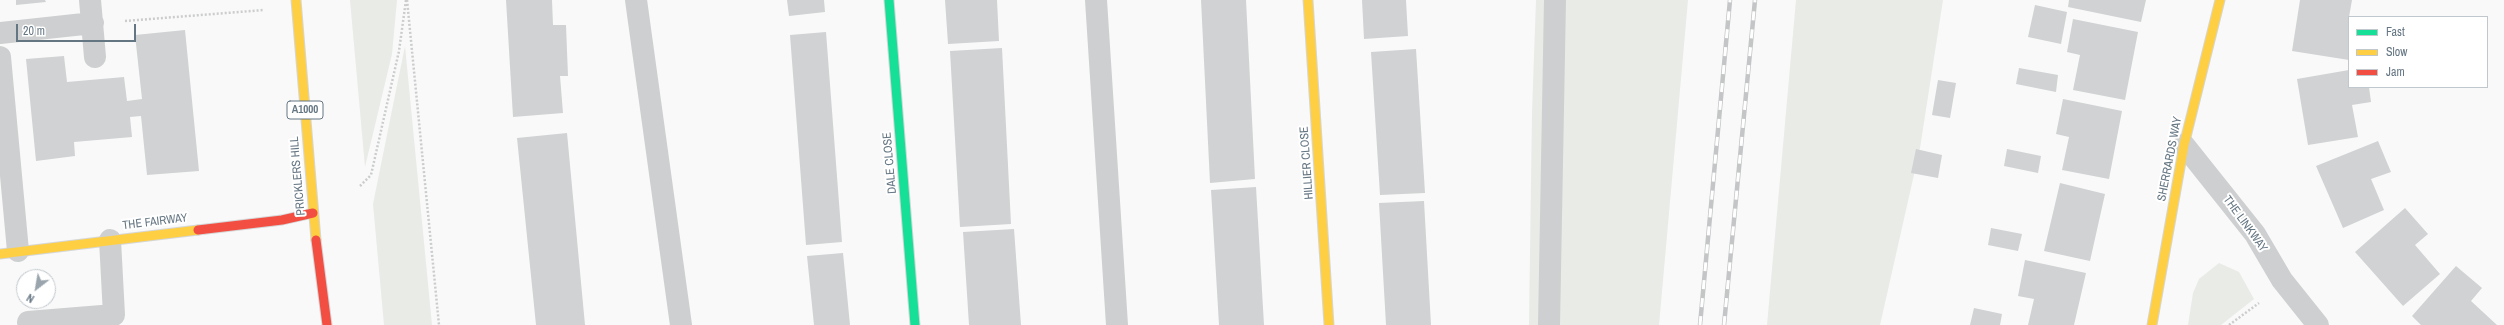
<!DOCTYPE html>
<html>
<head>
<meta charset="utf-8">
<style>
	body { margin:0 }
	#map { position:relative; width:2504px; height:325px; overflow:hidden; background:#f9f9f9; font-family:"Archivo Narrow",sans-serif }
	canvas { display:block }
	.legend { position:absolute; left:2348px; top:16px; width:140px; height:72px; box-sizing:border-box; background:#fff; border:1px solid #c1c8cd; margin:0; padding:5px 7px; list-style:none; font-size:12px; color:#657683 }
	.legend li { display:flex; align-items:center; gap:8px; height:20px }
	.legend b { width:20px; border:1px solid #c1c8cd }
	.north { position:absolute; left:16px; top:269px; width:40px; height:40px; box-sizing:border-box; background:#fff; border:1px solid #c1c8cd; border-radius:50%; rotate:211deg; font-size:11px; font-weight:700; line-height:16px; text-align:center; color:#657683 }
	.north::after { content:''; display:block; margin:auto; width:14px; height:18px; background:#99a4ac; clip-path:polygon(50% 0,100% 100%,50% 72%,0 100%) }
	.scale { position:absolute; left:16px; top:24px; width:120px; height:18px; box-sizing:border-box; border:2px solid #657683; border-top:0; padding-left:5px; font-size:12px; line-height:14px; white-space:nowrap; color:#657683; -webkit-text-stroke:3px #fff; paint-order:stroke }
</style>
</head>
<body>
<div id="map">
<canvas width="2504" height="325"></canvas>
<ul class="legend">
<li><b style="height:5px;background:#16e098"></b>Fast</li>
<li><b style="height:5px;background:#ffcf43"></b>Slow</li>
<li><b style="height:5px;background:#f24e42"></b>Jam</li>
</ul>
<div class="north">N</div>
<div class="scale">20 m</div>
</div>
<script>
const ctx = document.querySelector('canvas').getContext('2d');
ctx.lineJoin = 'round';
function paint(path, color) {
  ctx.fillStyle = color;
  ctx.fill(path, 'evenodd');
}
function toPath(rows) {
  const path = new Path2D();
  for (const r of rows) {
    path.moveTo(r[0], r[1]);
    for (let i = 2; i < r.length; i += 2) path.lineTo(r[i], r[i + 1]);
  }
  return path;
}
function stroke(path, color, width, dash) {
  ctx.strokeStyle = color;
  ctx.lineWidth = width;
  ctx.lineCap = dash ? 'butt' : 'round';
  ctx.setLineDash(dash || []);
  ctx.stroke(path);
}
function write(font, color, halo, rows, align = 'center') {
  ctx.font = font + ' "Archivo Narrow",sans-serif';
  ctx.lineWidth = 4;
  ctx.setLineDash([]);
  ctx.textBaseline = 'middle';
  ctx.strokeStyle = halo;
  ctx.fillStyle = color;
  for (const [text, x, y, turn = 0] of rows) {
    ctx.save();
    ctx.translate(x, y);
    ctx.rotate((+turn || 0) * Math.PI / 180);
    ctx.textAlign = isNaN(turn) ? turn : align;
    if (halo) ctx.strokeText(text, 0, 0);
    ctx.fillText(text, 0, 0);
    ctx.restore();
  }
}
paint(toPath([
	[350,0,397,0,392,54,365,167],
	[1536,0,1688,0,1659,325,1529,325,1532,113],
	[1796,0,1943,0,1920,148,1880,325,1767,325],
	[405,46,432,325,384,325,373,204],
	[2219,263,2239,272,2254,299,2221,325,2188,325,2193,293,2199,279]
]), '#e8ebe6');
paint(toPath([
	[16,0,45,0,46,2,16,5],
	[506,0,552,0,553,25,566,25,568,76,560,76,563,113,513,117],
	[787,0,824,0,825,12,789,16],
	[945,0,997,0,999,41,948,44],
	[1201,0,1246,0,1255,179,1210,183],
	[1362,0,1406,0,1408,36,1364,39],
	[2069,0,2146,0,2141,22,2068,7],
	[2300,0,2352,0,2349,17,2349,60,2292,51],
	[2035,5,2067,12,2061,44,2028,37],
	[2073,19,2138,32,2125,100,2073,90,2080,55,2067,52],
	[185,30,199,171,147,175,141,116,130,117,132,137,74,142,75,156,36,161,26,59,64,56,67,82,124,77,127,101,142,99,135,35],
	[826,32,842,242,806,245,790,35],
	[1002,48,1011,224,960,227,950,51],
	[1416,49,1425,193,1380,195,1371,52],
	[2019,68,2058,75,2056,92,2016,84],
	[2349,70,2349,87,2369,87,2371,102,2352,105,2358,137,2308,145,2297,79],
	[1938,80,1956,83,1950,118,1932,115],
	[2063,99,2122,111,2109,179,2062,170,2069,137,2056,134],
	[567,133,585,325,536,325,517,138],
	[2378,141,2391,172,2371,179,2384,210,2343,228,2316,166],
	[1916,149,1942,155,1938,178,1911,173],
	[2007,149,2041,156,2038,173,2004,166],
	[2060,183,2105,194,2090,261,2044,251],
	[1256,187,1264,325,1219,325,1211,190],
	[1424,201,1431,325,1386,325,1379,203],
	[2405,208,2428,234,2415,245,2440,274,2403,306,2355,252],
	[1991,228,2022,234,2018,251,1988,245],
	[1014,229,1021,325,969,325,963,232],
	[843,253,850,325,814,325,807,256],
	[2025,260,2086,273,2074,325,2028,325,2034,299,2018,296],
	[2456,266,2482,288,2471,301,2497,325,2421,325,2412,316],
	[1974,308,2002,314,2000,325,1970,325]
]), '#d0d2d3');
const fast = toPath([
	[889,0,915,325]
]);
const slow = toPath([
	[296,0,316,240],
	[1308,0,1329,325],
	[0,254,198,230],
	[2152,325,2184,145,2220,0]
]);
const jam = toPath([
	[198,230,282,220,313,213],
	[316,240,327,325]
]);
stroke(fast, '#d5d6d7', 11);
stroke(slow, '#d5d6d7', 11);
stroke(jam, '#d5d6d7', 11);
stroke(toPath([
	[407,0,439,325],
	[125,21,264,10],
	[360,186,371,175,399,51,406,0],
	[2229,325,2259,303]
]), '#cbcccd', 2.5, [2, 2]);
stroke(toPath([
	[90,0,95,57],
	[636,0,681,325],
	[1096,0,1117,325],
	[0,33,93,23],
	[0,57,18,251],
	[28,322,114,315,110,240],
	[1549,325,1555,0]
]), '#cecfd0', 22);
stroke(toPath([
	[2184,145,2255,234,2282,280,2318,325]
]), '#cecfd0', 22);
stroke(fast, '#16e098', 9);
stroke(slow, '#ffcf43', 9);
stroke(jam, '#f24e42', 9);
const rail = toPath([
	[1700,325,1730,0],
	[1724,325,1755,0]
]);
stroke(rail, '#c3c5c6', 4.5);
stroke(rail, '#fff', 3, [9]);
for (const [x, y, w] of [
	[305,110,36]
]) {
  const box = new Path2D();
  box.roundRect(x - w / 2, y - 9, w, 18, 3);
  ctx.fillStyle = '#fff';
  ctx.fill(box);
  stroke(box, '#657683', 1);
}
write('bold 11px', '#657683', null, [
	["A1000",305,110]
]);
write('12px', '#657683', '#fff', [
	["SHERRARDS WAY",2170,159,-79],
	["DALE CLOSE",890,163,-95],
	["HILLIER CLOSE",1307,163,-94],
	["PRICKLERS HILL",298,176,-95],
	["THE FAIRWAY",155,222,-7],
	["THE LINKWAY",2245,224,54]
]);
</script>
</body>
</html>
